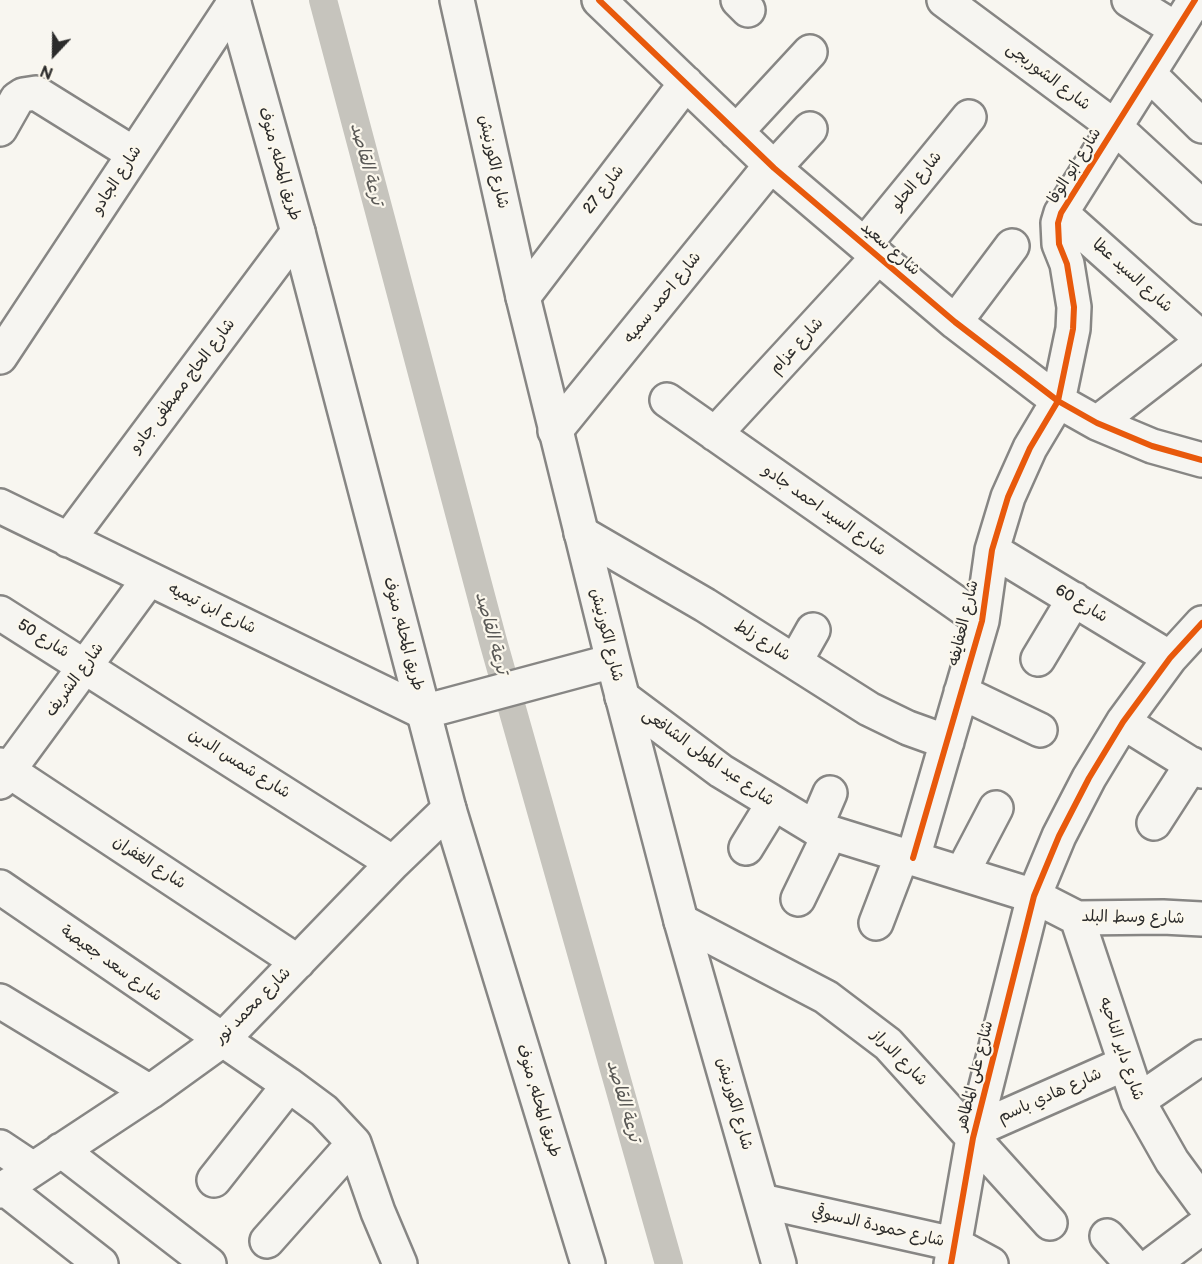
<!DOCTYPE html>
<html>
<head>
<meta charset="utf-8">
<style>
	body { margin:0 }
	#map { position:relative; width:1202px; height:1264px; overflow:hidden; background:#f8f6f0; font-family:"Balsamiq Sans",sans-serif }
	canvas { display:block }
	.north { position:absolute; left:24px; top:24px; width:60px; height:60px; -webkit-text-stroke:4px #fbf7ec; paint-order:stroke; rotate:202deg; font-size:16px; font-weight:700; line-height:24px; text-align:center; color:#2b2b2b }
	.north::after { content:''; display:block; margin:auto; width:21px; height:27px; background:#2b2b2b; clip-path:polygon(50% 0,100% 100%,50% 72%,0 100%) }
</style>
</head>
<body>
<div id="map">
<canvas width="1202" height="1264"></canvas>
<div class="north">N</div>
</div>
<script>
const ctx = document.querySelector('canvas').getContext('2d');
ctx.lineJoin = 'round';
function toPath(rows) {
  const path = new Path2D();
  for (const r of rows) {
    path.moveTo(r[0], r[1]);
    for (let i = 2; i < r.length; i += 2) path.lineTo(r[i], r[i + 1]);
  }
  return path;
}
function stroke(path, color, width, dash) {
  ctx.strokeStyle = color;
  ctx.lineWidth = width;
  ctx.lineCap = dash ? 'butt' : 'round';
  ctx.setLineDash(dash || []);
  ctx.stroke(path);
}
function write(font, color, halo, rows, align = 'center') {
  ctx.font = font + ' "Balsamiq Sans","Playpen Sans Arabic",sans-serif';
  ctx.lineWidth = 4.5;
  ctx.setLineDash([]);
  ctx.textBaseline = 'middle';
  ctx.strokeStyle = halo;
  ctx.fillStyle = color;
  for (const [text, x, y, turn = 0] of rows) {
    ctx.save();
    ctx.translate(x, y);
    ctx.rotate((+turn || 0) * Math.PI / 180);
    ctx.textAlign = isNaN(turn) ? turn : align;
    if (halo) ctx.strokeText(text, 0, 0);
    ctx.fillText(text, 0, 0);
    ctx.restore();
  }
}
stroke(toPath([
	[323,0,493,641,669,1264]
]), '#c6c4bd', 28);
const minor = toPath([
	[599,0,774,168,955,322,1058,401,1097,423,1152,446,1202,460],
	[738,0,748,10],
	[944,0,1115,127,1202,207],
	[1129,0,1176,29],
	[1149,74,1202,126],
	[0,129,17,99,23,95,36,93,134,154],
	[736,132,810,52],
	[774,168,810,129],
	[1061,213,1202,339],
	[865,244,969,117],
	[523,297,686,83],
	[955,322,1012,246],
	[0,357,234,3],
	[667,400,982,621],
	[1097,423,1202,342],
	[555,431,771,165],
	[715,434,878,257],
	[0,506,423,712],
	[581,533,705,605,869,709,908,728,947,742],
	[68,540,298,232],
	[992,550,1170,658],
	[0,613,393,863],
	[1038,659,1074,599],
	[795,662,813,630],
	[961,692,1040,730],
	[622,697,721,771,815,828,1034,896,1077,918,1163,917,1202,919],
	[1123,722,1202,771],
	[0,765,298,962],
	[0,782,149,579],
	[1154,823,1192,764],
	[815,828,830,793],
	[746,848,773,804],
	[913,858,982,621,992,550,1008,497,1030,448,1058,401,1073,329,1074,307,1067,264,1059,244,1058,223,1061,213,1195,0],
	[962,873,996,808],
	[0,887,289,1085,324,1111,354,1143,378,1212,400,1264],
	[798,899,830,833],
	[1077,918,1138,1101,1172,1161,1202,1202],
	[681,921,826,997,888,1044,1050,1223],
	[876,923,902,855],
	[0,1001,150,1092],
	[1138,1101,1202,1057],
	[977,1129,1124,1064],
	[0,1147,33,1169],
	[61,1150,209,1264],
	[214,1180,289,1085],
	[4,1188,101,1264],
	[0,1191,150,1092,222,1040,393,863,449,809],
	[762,1201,954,1244,991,1264],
	[1107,1236,1132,1264],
	[267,1241,354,1143],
	[951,1264,973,1138,1034,896,1059,836,1089,778,1123,722,1170,658,1202,623],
	[1153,1264,1202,1227]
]);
const major = toPath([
	[233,0,298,232,449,809,588,1264],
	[457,0,523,297,613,661,681,921,779,1264],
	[423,712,613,661]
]);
stroke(minor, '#878684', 38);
stroke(major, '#878684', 38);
stroke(minor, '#f6f5f1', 33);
stroke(major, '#f6f5f1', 33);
stroke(toPath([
	[599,0,774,168,955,322,1058,401,1097,423,1152,446,1202,460],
	[913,858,982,621,992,550,1008,497,1030,448,1058,401,1073,329,1074,307,1067,264,1059,244,1058,223,1061,213,1195,0],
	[951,1264,973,1138,1034,896,1059,836,1089,778,1123,722,1170,658,1202,623]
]), '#e8590c', 6);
write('16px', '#2b2b2b', '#fbf7ec', [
	["شارع الشوربجى",1048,77,37],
	["شارع الكورنيش",493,162,78],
	["طريق المحله, منوف",279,164,74],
	["شارع ابو الوفا",1075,166,-58],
	["شارع الجادو",117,180,-57],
	["شارع الحلو",917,181,-51],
	["شارع 27",604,190,-53],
	["شارع سعيد",890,249,41],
	["شارع السيد عطا",1132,276,42],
	["شارع احمد سميه",663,298,-51],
	["شارع عزام",797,346,-47],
	["شارع الحاج مصطفى جادو",183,386,-53],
	["شارع السيد احمد جادو",824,511,35],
	["شارع 60",1081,604,31],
	["شارع ابن تيميه",212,609,26],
	["شارع العفايفه",964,623,-77],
	["طريق المحله, منوف",403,634,75],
	["شارع الكورنيش",606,635,76],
	["شارع 50",43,639,32],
	["شارع زلط",762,641,32],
	["شارع الشريف",75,680,-54],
	["شارع عبد المولى الشافعى",708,758,35],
	["شارع شمس الدين",239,764,32],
	["شارع الغفران",149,863,33],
	["شارع وسط البلد",1133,918,1],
	["شارع سعد جعيصة",111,964,35],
	["شارع محمد نور",253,1006,-45],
	["شارع داير الناحيه",1121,1049,71],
	["شارع الدراز",899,1058,45],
	["شارع على المطاهر",975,1076,-76],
	["شارع هادي باسم",1050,1096,-24],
	["طريق المحله, منوف",538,1101,73],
	["شارع الكورنيش",734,1104,74],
	["شارع حمودة الدسوقي",878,1227,13]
]);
write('italic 18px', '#5a5956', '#fbf7ec', [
	["ترعة القاصد",366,164,75],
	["ترعة القاصد",491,633,75],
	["ترعة القاصد",623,1101,74]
]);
</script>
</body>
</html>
